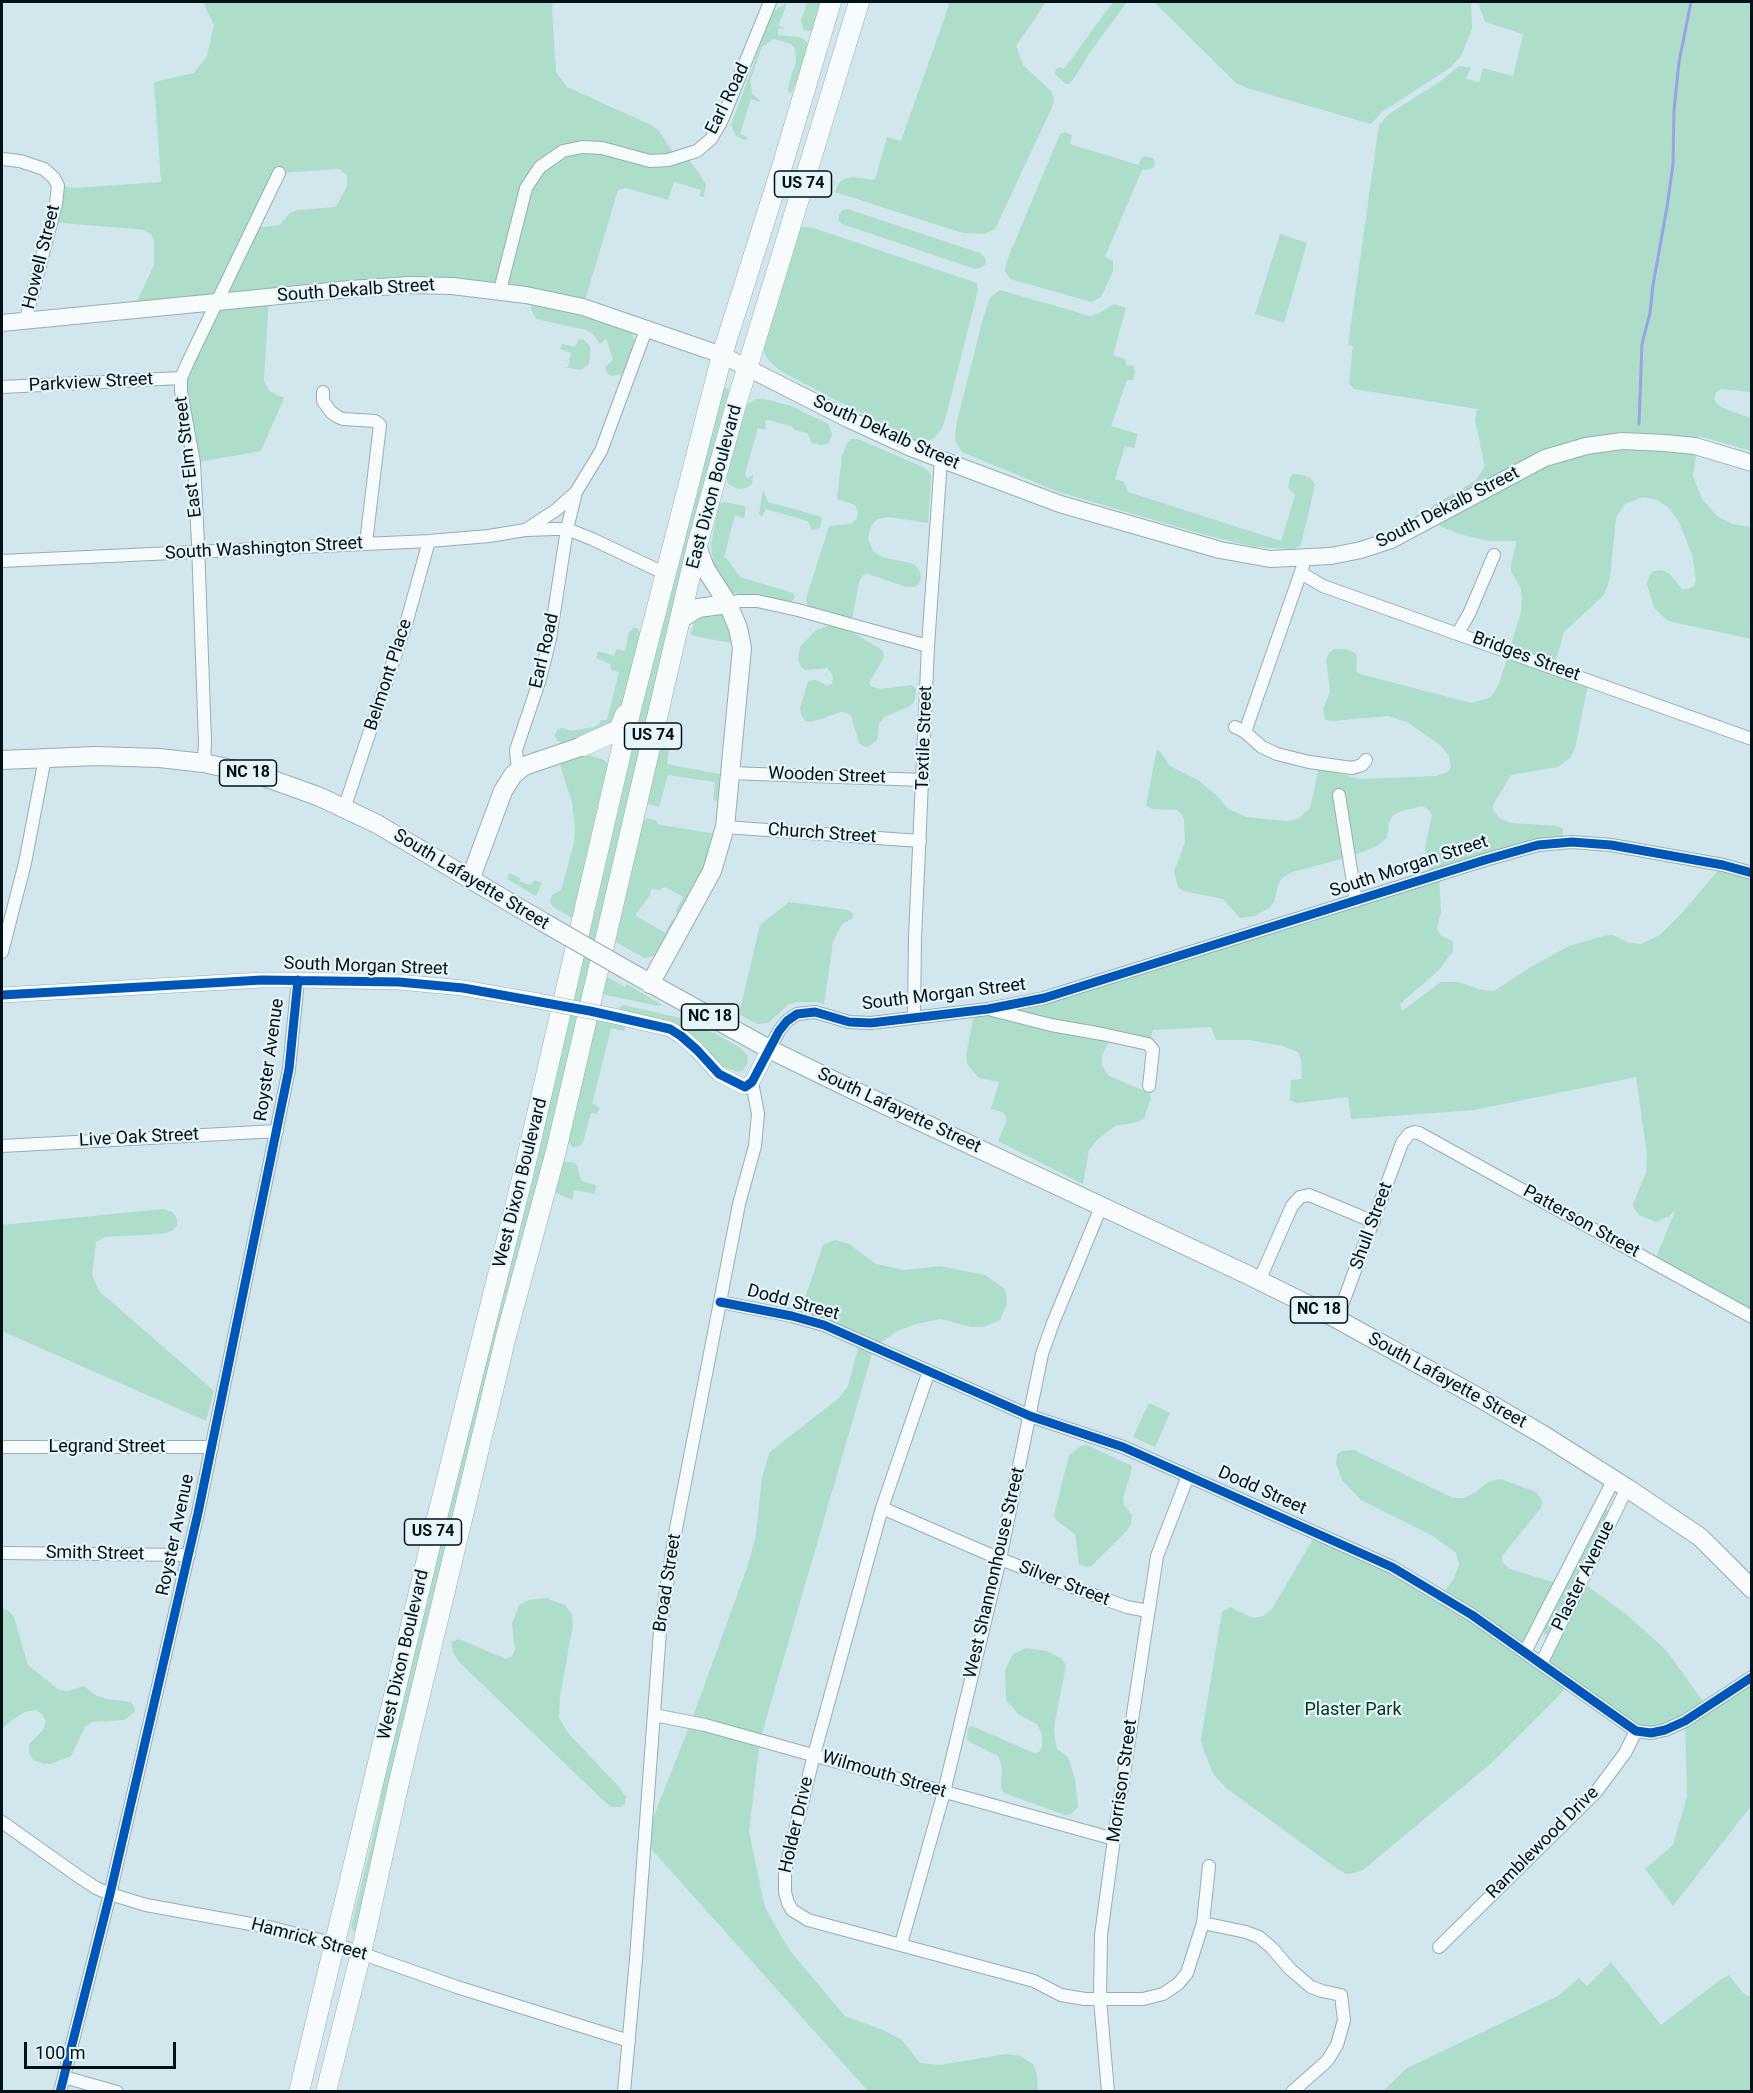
<!DOCTYPE html>
<html>
<head>
<meta charset="utf-8">
<style>
	body { margin:0 }
	#map { position:relative; width:1753px; height:2093px; overflow:hidden; background:#d1e6ed; font-family:Roboto,sans-serif }
	canvas { display:block }
	.frame { position:absolute; inset:0; border:3px solid #001118; pointer-events:none }
	.scale { position:absolute; left:24px; top:2042px; width:152px; height:27px; box-sizing:border-box; border:3px solid #001118; border-top:0; padding-left:8px; font-size:18px; line-height:21px; white-space:nowrap; color:#001118; -webkit-text-stroke:4px #e7f4f8; paint-order:stroke }
</style>
</head>
<body>
<div id="map">
<canvas width="1753" height="2093"></canvas>
<div class="frame"></div>
<div class="scale">100 m</div>
</div>
<script>
const ctx = document.querySelector('canvas').getContext('2d');
ctx.lineJoin = 'round';
function paint(path, color) {
  ctx.fillStyle = color;
  ctx.fill(path, 'evenodd');
}
function toPath(rows) {
  const path = new Path2D();
  for (const r of rows) {
    path.moveTo(r[0], r[1]);
    for (let i = 2; i < r.length; i += 2) path.lineTo(r[i], r[i + 1]);
  }
  return path;
}
function stroke(path, color, width, dash) {
  ctx.strokeStyle = color;
  ctx.lineWidth = width;
  ctx.lineCap = dash ? 'butt' : 'round';
  ctx.setLineDash(dash || []);
  ctx.stroke(path);
}
function write(font, color, halo, rows, align = 'center') {
  ctx.font = font + ' Roboto,sans-serif';
  ctx.lineWidth = 4.5;
  ctx.setLineDash([]);
  ctx.textBaseline = 'middle';
  ctx.strokeStyle = halo;
  ctx.fillStyle = color;
  for (const [text, x, y, turn = 0] of rows) {
    ctx.save();
    ctx.translate(x, y);
    ctx.rotate((+turn || 0) * Math.PI / 180);
    ctx.textAlign = isNaN(turn) ? turn : align;
    if (halo) ctx.strokeText(text, 0, 0);
    ctx.fillText(text, 0, 0);
    ctx.restore();
  }
}
paint(toPath([
	[203,2,553,2,552,10,556,72,567,87,651,125,659,131,677,158,685,155,696,169,706,185,704,197,699,196,701,190,674,182,668,200,626,188,618,190,583,307,500,290,269,297,264,380,269,391,284,398,261,451,194,463,181,391,217,302,133,310,154,265,154,240,151,234,144,230,52,222,58,186,75,188,161,182,154,82,194,73,207,56,214,25],
	[339,169,347,175,347,186,336,207,297,210,290,213,280,225,254,228,279,173],
	[807,2,826,2,815,29,811,31,804,30,801,21],
	[950,2,1046,2,1016,46,1023,65,1051,91,1054,98,1053,105,995,229,985,234,963,233,835,192,839,183,844,179,853,177,875,180,887,137,901,141],
	[1113,2,1127,2,1091,51,1070,84,1066,84,1055,74,1056,69,1060,67,1064,69],
	[1154,2,1471,2,1472,29,1461,56,1451,67,1382,112,1371,124,1247,88,1236,83],
	[1478,2,1751,2,1751,392,1721,389,1716,393,1714,398,1717,404,1725,409,1751,418,1751,451,1699,436,1693,476,1702,499,1717,516,1732,524,1751,527,1751,639,1668,621,1654,608,1647,584,1649,576,1653,571,1662,570,1670,574,1682,589,1688,589,1694,586,1696,580,1692,554,1679,522,1669,508,1657,500,1643,497,1625,504,1616,518,1610,578,1604,595,1564,632,1554,667,1589,680,1576,744,1571,757,1558,767,1511,775,1493,805,1493,810,1499,818,1511,823,1558,826,1563,829,1563,837,1535,841,1429,873,1425,847,1432,815,1428,809,1422,806,1402,811,1393,815,1389,823,1387,838,1377,846,1349,857,1292,872,1282,878,1278,885,1274,902,1268,909,1254,916,1240,918,1223,899,1183,891,1178,887,1174,872,1185,842,1184,818,1178,810,1152,809,1146,805,1157,749,1161,752,1170,766,1198,780,1217,796,1228,809,1246,817,1288,821,1299,818,1310,808,1319,768,1360,779,1436,776,1448,772,1451,767,1449,756,1440,745,1407,722,1388,716,1333,721,1325,720,1323,709,1330,692,1326,659,1329,653,1334,649,1346,649,1355,653,1357,657,1356,671,1360,674,1471,703,1489,698,1494,693,1500,681,1521,612,1522,598,1521,589,1511,571,1511,565,1517,541,1488,541,1459,534,1440,526,1432,506,1476,480,1485,467,1475,420,1477,409,1354,389,1349,383,1353,346,1348,345,1379,125,1389,114,1438,83,1459,66,1471,68,1466,77,1467,79,1479,82,1483,68,1513,76,1523,34,1485,22],
	[787,3,778,26,785,28,778,29,778,35,800,37,807,42,809,48,792,92,789,93,788,88,790,79,796,63,795,49,791,44,774,39,762,47,750,81,752,93,760,101,760,102,751,99,740,134,749,138,745,140,736,136,731,125,773,11],
	[1065,132,1072,135,1070,144,1138,165,1143,156,1153,158,1155,162,1154,168,1142,170,1105,257,1113,261,1113,271,1101,297,1092,302,1010,279,1005,271,1006,263,1060,134],
	[848,209,980,253,985,258,986,264,982,267,975,269,842,224,839,221,839,215,842,210],
	[801,227,810,227,977,283,978,290,945,420,941,430,934,438,923,443,915,441,782,372,768,360,764,352,764,343,794,232],
	[1280,234,1307,243,1284,323,1255,314],
	[1000,290,1090,316,1098,314,1114,304,1126,308,1113,355,1125,359,1127,366,1133,365,1135,372,1133,380,1127,380,1111,426,1138,434,1134,448,1125,446,1115,479,1124,482,1128,492,1281,541,1295,495,1288,488,1290,477,1294,474,1303,475,1310,478,1315,485,1301,545,1294,549,1272,548,1250,546,1202,534,1059,492,962,452,956,442,955,435,957,421,984,315,989,300,992,296],
	[534,305,603,321,632,332,634,341,624,374,611,376,607,373,605,367,613,360,606,338,600,344,593,334,586,330,536,319,531,309,531,306],
	[579,339,584,340,590,346,590,359,588,365,581,370,563,367,568,367,571,353,560,349,562,344,575,347],
	[723,386,729,390,695,518,630,792,617,865,356,1931,354,1931,351,1928,377,1819,391,1740,605,867,660,628],
	[756,399,765,399,791,406,828,424,832,434,829,443,821,445,812,443,807,433,795,430,791,426,768,420,765,421,766,430,758,428,745,474,747,478,753,475,752,484,746,488,739,489,728,484,725,472,745,406],
	[852,439,858,439,925,468,929,472,931,477,928,523,889,517,877,519,871,526,868,539,873,551,882,557,914,564,920,572,921,578,919,584,914,587,906,587,868,574,863,575,859,582,852,620,813,610,808,606,806,599,829,526,850,524,857,519,858,512,855,505,837,499,842,456,847,443],
	[763,490,768,502,822,517,820,527,815,530,811,529,808,521,766,509,762,517,759,513],
	[724,502,744,506,746,509,744,518,735,515,724,557,729,561,740,577,793,593,795,597,792,601,786,603,774,599,727,592,715,577,711,544,719,504],
	[715,613,721,614,728,620,736,643,725,642,690,635,695,620,702,615],
	[833,624,844,627,882,650,884,655,883,659,869,683,871,686,880,689,912,685,916,689,915,700,910,706,884,717,879,724,877,740,868,747,863,746,859,743,851,716,848,713,841,712,811,722,805,721,801,714,800,708,808,681,816,680,827,686,832,684,833,679,832,674,827,668,806,670,801,667,798,659,800,647,816,630],
	[633,628,637,628,642,636,619,722,564,744,558,741,554,736,558,729,563,728,571,731,594,727,599,724,601,720,607,720,619,672,611,670,610,664,596,658,598,651,614,656,617,649,625,651,629,632],
	[667,732,676,734,678,740,676,743,670,742,667,764,724,775,722,803,713,800,715,782,668,775,659,807,648,804,646,799,663,735],
	[588,755,604,760,610,766,578,921,553,907,550,902,552,895,561,890,574,843,575,827,572,802,559,762],
	[647,818,657,821,657,823,661,825,717,834,714,854,679,912,676,911,683,897,666,887,658,890,651,889,650,895,637,913,636,916,665,933,673,919,676,921,656,955,645,958,613,941,642,822],
	[1723,865,1751,873,1751,1317,1654,1263,1676,1209,1669,1216,1656,1222,1639,1215,1634,1208,1633,1204,1646,1173,1647,1154,1636,1077,1474,1110,1351,1119,1348,1097,1297,1103,1290,1100,1291,1080,1302,1079,1301,1060,1298,1052,1283,1046,1250,1040,1216,1040,1211,1027,1153,1030,1151,1038,1135,1040,1112,1036,1102,1055,1102,1066,1109,1076,1149,1093,1151,1098,1144,1119,1137,1122,1115,1126,1098,1139,1089,1150,1083,1184,998,1141,1006,1122,1006,1116,1002,1112,991,1109,999,1082,979,1078,967,1064,966,1055,975,1010,988,1009,1439,876,1441,912,1437,928,1441,936,1453,941,1453,951,1439,970,1400,1004,1402,1011,1441,982,1458,982,1482,990,1494,991,1531,967,1569,946,1603,936,1613,935,1629,943,1641,944,1660,935,1680,915],
	[509,873,520,878,519,881,530,885,535,880,542,883,536,896,507,879],
	[789,902,848,910,853,914,853,918,842,924,833,942,824,1005,818,1002,797,1002,788,1005,768,1023,757,1024,739,1014,760,925],
	[602,974,625,987,627,984,662,1005,658,1006,597,993],
	[623,1005,690,1020,739,1047,747,1055,748,1063,742,1071,738,1072,720,1066,711,1058,619,1010,619,1008],
	[593,1018,625,1025,625,1028,624,1031,611,1028,592,1104,598,1106,599,1110,597,1113,591,1113,583,1142,580,1146,573,1147,566,1141],
	[565,1162,573,1162,577,1165,581,1181,596,1185,595,1194,574,1190,572,1200,555,1192,562,1163],
	[164,1209,172,1212,177,1218,177,1225,172,1231,162,1234,105,1237,96,1242,92,1276,100,1292,214,1391,206,1421,2,1331,2,1225],
	[835,1240,849,1244,876,1264,904,1270,940,1266,985,1275,1005,1289,1007,1304,1000,1320,983,1327,971,1327,941,1319,916,1324,897,1331,874,1347,760,1740,749,1831,765,1908,790,1951,845,2016,883,2030,902,2040,920,2063,941,2065,1006,2054,1020,2056,1033,2064,1037,2074,1038,2091,868,2091,644,1841,691,1722,748,1565,756,1535,762,1477,770,1452,840,1397,848,1386,860,1341,798,1318,823,1245],
	[1149,1403,1170,1413,1155,1447,1133,1437],
	[1087,1445,1132,1466,1131,1473,1123,1498,1124,1505,1132,1515,1131,1524,1127,1531,1091,1566,1087,1567,1079,1564,1075,1534,1056,1520,1054,1515,1069,1455,1081,1446],
	[1354,1450,1453,1498,1465,1498,1476,1492,1488,1482,1501,1479,1536,1492,1542,1501,1541,1508,1502,1556,1502,1562,1510,1569,1559,1584,1525,1652,1540,1663,1582,1582,1627,1615,1666,1650,1707,1707,1751,1677,1751,1806,1673,1906,1645,1869,1673,1845,1687,1796,1685,1722,1643,1733,1570,1684,1489,1765,1363,1870,1354,1873,1346,1874,1336,1868,1226,1788,1213,1774,1204,1751,1201,1739,1222,1612,1230,1607,1253,1618,1263,1616,1272,1609,1316,1534,1441,1596,1454,1578,1459,1565,1456,1553,1433,1536,1361,1500,1342,1480,1336,1463,1337,1454,1342,1451],
	[1605,1510,1607,1510,1609,1515,1548,1634,1544,1635,1543,1629],
	[546,1598,565,1605,572,1615,573,1624,560,1697,559,1718,569,1734,619,1787,626,1797,625,1804,621,1807,611,1807,602,1799,459,1662,453,1652,451,1642,459,1639,506,1659,511,1657,515,1650,512,1624,519,1605,529,1600],
	[4,1609,9,1611,14,1617,28,1665,59,1690,68,1691,84,1686,95,1695,106,1699,131,1702,134,1707,135,1712,124,1720,92,1722,85,1727,71,1756,51,1764,44,1764,33,1760,29,1752,29,1744,43,1730,46,1722,43,1715,36,1710,25,1712,12,1720,2,1729,2,1645,3,1632,2,1610],
	[1026,1648,1047,1651,1061,1658,1066,1665,1054,1727,1055,1740,1057,1749,1068,1757,1075,1779,1078,1807,1070,1815,1065,1815,1004,1793,1001,1787,1002,1768,998,1756,968,1741,967,1738,968,1728,972,1726,1034,1753,1039,1752,1042,1747,1042,1734,1037,1724,1019,1715,1006,1700,1005,1671,1013,1654],
	[1611,1962,1661,2025,1720,1980,1729,1975,1743,1993,1751,1997,1751,2091,1383,2091,1407,2068,1558,1996,1579,1978,1587,1986]
]), '#acdeca');
stroke(toPath([
	[1639,424,1642,344,1650,313,1653,285,1667,207,1673,164,1674,110,1679,62,1691,2]
]), '#98a2e5', 3);
const minor = toPath([
	[2,159,20,161,44,169,54,178,58,186,56,204,25,322],
	[500,290,526,188,540,167,563,151,582,147,602,148,650,161,668,160,697,151,711,139,721,122,770,2],
	[2,387,181,378],
	[323,392,323,401,331,412,338,417,343,419,375,421,380,425,366,543],
	[527,529,556,510,575,493],
	[2,561,429,541,489,536,525,530,555,529,567,529,592,539,666,574],
	[1301,573,1323,586,1752,739],
	[728,604,738,601,757,601,798,610,928,646],
	[1458,633,1469,614,1494,555],
	[1235,727,1245,732,1262,747,1277,754,1309,762,1352,768,1362,765,1366,760],
	[1245,732,1303,566],
	[204,763,205,742,198,544,194,463,181,391,181,378,188,362,279,173],
	[518,771,516,750,540,679,550,639,567,529,576,492,601,451,647,327],
	[730,773,923,780],
	[1339,795,1356,901],
	[344,809,408,617,429,541],
	[725,827,920,841],
	[2,952,25,863,45,758],
	[992,1010,1051,1025,1102,1034,1148,1044,1153,1050,1149,1086],
	[914,1018,915,938,928,646,941,459],
	[769,1049,779,1031,787,1021,797,1014,815,1012,849,1022,871,1023,988,1009,1044,998,1485,860,1538,845,1572,842,1611,845,1723,865,1752,873],
	[2,1146,277,1131],
	[1259,1281,1292,1206,1300,1197,1309,1195,1314,1197,1374,1222],
	[720,1302,792,1316,824,1325,1030,1416,1123,1447,1392,1567,1472,1615,1636,1731,1651,1733,1665,1730,1685,1721,1752,1677],
	[1337,1319,1402,1143,1409,1134,1414,1132,1419,1133,1752,1317],
	[929,1371,882,1508,814,1755,785,1871,785,1892,788,1903,792,1910,808,1920,1034,1981,1061,1995,1085,1999,1143,1999,1163,1994,1178,1984,1187,1973,1203,1923,1209,1866],
	[2,1447,212,1447],
	[882,1508,1000,1559,1096,1596,1127,1607,1148,1611],
	[2,1553,189,1555],
	[1525,1652,1614,1479],
	[1541,1664,1627,1488],
	[654,1715,705,1725,1114,1839],
	[2,1822,78,1876,96,1888,110,1894,146,1905,273,1928,335,1944,457,1987,629,2041],
	[1203,1923,1246,1932,1259,1937,1272,1948,1290,1969,1311,1987,1322,1991,1341,1995,1344,2020,1337,2045,1327,2061,1292,2092],
	[901,1944,944,1792,1000,1559,1042,1354,1053,1323,1101,1207],
	[1439,1947,1596,1792,1625,1753,1636,1731],
	[64,2077,117,2092],
	[60,2092,110,1894,198,1513,289,1069,298,980],
	[624,2092,636,1959,660,1631,674,1539,739,1204,755,1146,758,1114,752,1082],
	[1108,2092,1100,1999,1101,1935,1114,1839,1157,1556,1188,1476]
]);
const tertiary = toPath([
	[2,995,262,980,298,980,399,982,463,988,538,1001],
	[614,1016,670,1029,681,1036,697,1050,719,1074,744,1087,752,1082,769,1049]
]);
const secondary = toPath([
	[2,323,350,289,410,285,452,286,526,295,583,307,722,355,848,419,911,448,1060,504,1220,550,1270,559,1331,556,1361,550,1391,540,1545,458,1586,446,1622,441,1665,443,1695,446,1752,463]
]);
const primary = toPath([
	[682,618,698,608,728,604],
	[2,760,96,756,159,758,204,763,262,776,320,797,377,824,543,922],
	[470,880,503,791,513,775,524,766,583,746],
	[639,977,769,1049,851,1089,1246,1274,1337,1319,1485,1401,1545,1436,1627,1488,1700,1537,1752,1589],
	[650,984,712,871,725,827,742,648,738,628,728,604,705,568,697,546]
]);
const trunk = toPath([
	[583,746,619,730,625,715],
	[299,2092,430,1546,523,1175,631,709,722,355,784,160,831,2],
	[326,2092,361,1953,399,1782,506,1336,556,1151,697,546,735,408,859,2]
]);
stroke(minor, '#97adb4', 14);
stroke(tertiary, '#97adb4', 16);
stroke(secondary, '#97adb4', 18);
stroke(primary, '#97adb4', 20);
stroke(trunk, '#97adb4', 21);
stroke(minor, '#f8fbfc', 12);
stroke(tertiary, '#f8fbfc', 15);
stroke(secondary, '#f8fbfc', 16);
stroke(primary, '#f8fbfc', 18);
stroke(trunk, '#f8fbfc', 20);
const tertiaryBridge = toPath([
	[538,1001,614,1016]
]);
const primaryBridge = toPath([
	[543,922,639,977]
]);
stroke(tertiaryBridge, '#97adb4', 16, []);
stroke(primaryBridge, '#97adb4', 20, []);
stroke(tertiaryBridge, '#f8fbfc', 15);
stroke(primaryBridge, '#f8fbfc', 18);
stroke(toPath([
	[2,995,262,980,399,982,463,988,590,1011,670,1029,681,1036,697,1050,719,1074,745,1087,752,1082,779,1031,787,1021,797,1014,815,1012,849,1022,871,1023,988,1009,1044,998,1485,860,1538,845,1572,842,1611,845,1723,865,1752,873],
	[720,1302,792,1316,824,1325,1030,1416,1123,1447,1392,1567,1472,1615,1636,1731,1651,1733,1665,1730,1685,1721,1752,1677],
	[60,2092,110,1894,198,1513,289,1069,298,980]
]), '#0057b8', 9);
for (const [x, y, w] of [
	[803,184,57],
	[653,736,57],
	[248,773,57],
	[710,1017,57],
	[1319,1310,57],
	[433,1532,57]
]) {
  const box = new Path2D();
  box.roundRect(x - w / 2, y - 13, w, 26, 4.5);
  ctx.fillStyle = '#e7f4f8';
  ctx.fill(box);
  stroke(box, '#001118', 1.5);
}
write('bold 16px', '#001118', null, [
	["US 74",803,184],
	["US 74",653,736],
	["NC 18",248,773],
	["NC 18",710,1017],
	["NC 18",1319,1310],
	["US 74",433,1532]
]);
write('18px', '#001118', '#e7f4f8', [
	["Earl Road",728,99,-64],
	["Howell Street",42,257,-76],
	["South Dekalb Street",356,291,-4],
	["Parkview Street",91,383,-3],
	["South Dekalb Street",886,433,24],
	["East Elm Street",189,457,-97],
	["East Dixon Boulevard",715,487,-75],
	["South Dekalb Street",1448,508,-27],
	["South Washington Street",264,549,-3],
	["Earl Road",545,651,-77],
	["Bridges Street",1526,657,20],
	["Belmont Place",389,675,-72],
	["Textile Street",925,738,-88],
	["Wooden Street",827,776,2],
	["Church Street",822,834,4],
	["South Morgan Street",1409,867,-18],
	["South Lafayette Street",471,880,31],
	["South Morgan Street",366,967,2],
	["South Morgan Street",944,995,-7],
	["Royster Avenue",270,1060,-82],
	["South Lafayette Street",899,1111,25],
	["Live Oak Street",139,1138,-3],
	["West Dixon Boulevard",521,1183,-76],
	["Patterson Street",1581,1222,29],
	["Shull Street",1372,1226,-70],
	["Dodd Street",793,1303,15],
	["South Lafayette Street",1447,1381,29],
	["Legrand Street",107,1447],
	["Dodd Street",1262,1491,24],
	["Royster Avenue",176,1535,-78],
	["Smith Street",95,1554,1],
	["West Shannonhouse Street",995,1573,-77],
	["Plaster Avenue",1584,1576,-64],
	["Broad Street",668,1583,-81],
	["Silver Street",1064,1584,21],
	["West Dixon Boulevard",404,1655,-77],
	["Wilmouth Street",884,1775,16],
	["Morrison Street",1123,1781,-82],
	["Holder Drive",797,1825,-77],
	["Ramblewood Drive",1543,1843,-45],
	["Hamrick Street",309,1940,15]
]);
write('18px', '#013620', '#e7f4f8', [
	["Plaster Park",1353,1710]
]);
</script>
</body>
</html>
